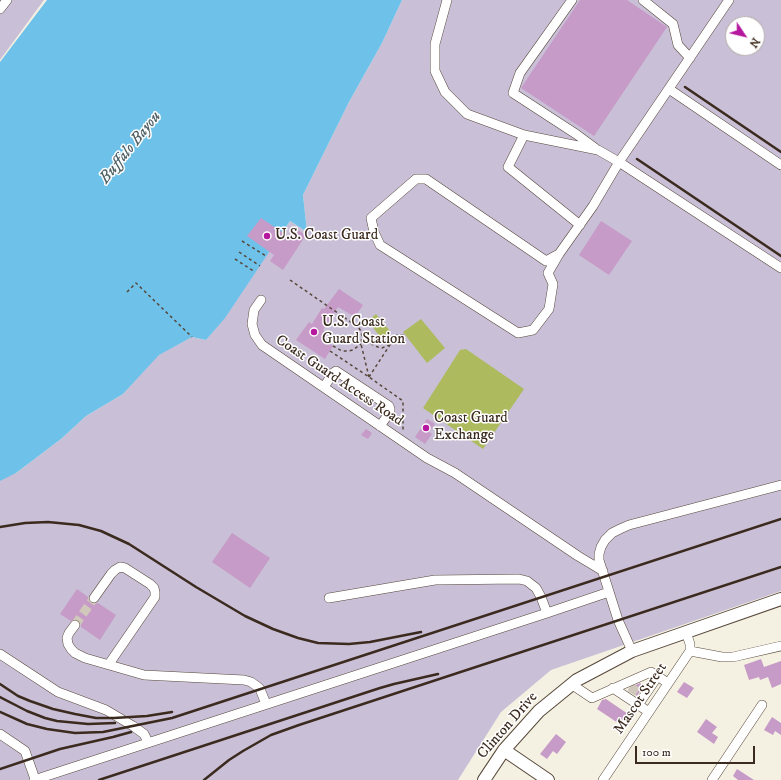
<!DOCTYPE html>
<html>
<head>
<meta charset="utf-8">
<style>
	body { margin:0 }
	#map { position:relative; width:781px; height:780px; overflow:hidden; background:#f5f1e2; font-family:"IM FELL DW Pica",serif }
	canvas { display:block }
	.north { position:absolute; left:725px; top:16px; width:40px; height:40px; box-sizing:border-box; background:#fff; border:1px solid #b1aaa5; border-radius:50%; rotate:125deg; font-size:11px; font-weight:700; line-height:16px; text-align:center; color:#3b2a1e }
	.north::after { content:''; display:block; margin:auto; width:14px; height:18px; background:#b5179e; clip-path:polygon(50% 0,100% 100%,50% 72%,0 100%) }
	.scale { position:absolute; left:635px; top:746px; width:120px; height:18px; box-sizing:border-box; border:2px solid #3b2a1e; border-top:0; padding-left:5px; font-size:12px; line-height:14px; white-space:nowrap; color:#3b2a1e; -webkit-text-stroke:3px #fff; paint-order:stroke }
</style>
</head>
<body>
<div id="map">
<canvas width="781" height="780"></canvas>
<div class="north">N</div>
<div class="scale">100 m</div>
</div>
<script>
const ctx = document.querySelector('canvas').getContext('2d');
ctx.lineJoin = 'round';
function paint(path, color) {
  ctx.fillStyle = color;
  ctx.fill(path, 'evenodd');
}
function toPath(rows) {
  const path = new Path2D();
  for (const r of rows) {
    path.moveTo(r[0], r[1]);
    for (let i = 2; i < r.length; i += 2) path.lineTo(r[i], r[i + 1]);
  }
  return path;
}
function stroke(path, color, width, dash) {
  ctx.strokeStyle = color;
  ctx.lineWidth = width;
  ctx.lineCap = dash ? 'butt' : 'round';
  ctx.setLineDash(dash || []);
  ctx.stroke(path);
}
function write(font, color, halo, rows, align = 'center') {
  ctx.font = font + ' "IM FELL DW Pica",serif';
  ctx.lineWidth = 3;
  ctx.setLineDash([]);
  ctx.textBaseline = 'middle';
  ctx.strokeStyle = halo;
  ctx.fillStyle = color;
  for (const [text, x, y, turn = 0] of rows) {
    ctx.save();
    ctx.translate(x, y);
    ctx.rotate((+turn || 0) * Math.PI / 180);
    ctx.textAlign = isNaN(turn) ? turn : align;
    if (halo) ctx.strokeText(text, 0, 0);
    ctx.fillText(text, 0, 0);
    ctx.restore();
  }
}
paint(toPath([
	[0,0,44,0,0,60],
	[402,0,781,0,781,591,551,670,501,712,458,780,0,780,0,479,16,473,61,439,86,416,123,394,158,355,192,337,206,340,225,317,290,221,307,232,303,195,349,102,382,43],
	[733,24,757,24,757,48,733,48]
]), '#c9bfd7');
paint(toPath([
	[376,314,390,331,381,338,368,321],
	[421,319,445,348,427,363,403,332],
	[466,349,524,389,483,449,423,408,460,350]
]), '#adbb5e');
paint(toPath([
	[47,0,402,0,382,43,349,102,303,195,307,232,290,221,225,318,206,340,192,337,159,355,123,394,86,416,61,439,16,473,0,481,0,62]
]), '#6ec2ea');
paint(toPath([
	[580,0,627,0,667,27,594,136,521,88],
	[261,218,288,236,294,228,306,235,283,270,270,261,274,255,247,236],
	[601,221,632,241,609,275,579,255],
	[339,289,363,305,355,317,338,307,323,330,329,334,325,341,333,346,325,359,296,340,309,322,312,324,322,308,324,309],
	[427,419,435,424,429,432,432,434,425,444,415,437],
	[366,429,372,433,368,439,361,435],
	[232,533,270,558,250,588,212,562],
	[77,589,88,597,88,600,91,603,94,604,98,603,116,615,100,640,81,627,81,623,78,620,75,619,71,621,60,614],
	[761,659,764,667,781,661,781,684,772,688,768,677,760,680,759,677,749,680,744,665],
	[684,682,694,688,687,698,677,692],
	[640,683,644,686,637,696,628,691,629,688],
	[606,699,628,714,621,725,597,709,602,700],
	[772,717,781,723,781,735,775,731,773,735,764,730],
	[706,719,717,727,712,733,718,737,714,744,697,732],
	[556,734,566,742,557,754,553,751,547,759,540,754],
	[737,769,754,780,738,780,733,776]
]), '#c79bc7');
stroke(toPath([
	[75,625,94,598],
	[630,687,641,694]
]), '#d0c9bb', 9, [9, 4.5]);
const minor = toPath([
	[447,0,435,44,435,71,445,92,467,114,524,135,598,150,619,162,781,268],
	[572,0,520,73,513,93,576,134,595,148],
	[643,0,673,24,678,45,690,58],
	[0,9,7,0],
	[669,89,781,165],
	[524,135,508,167,580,225],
	[559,254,548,273,553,284,549,309,533,330,518,333,380,245,374,232,371,218,416,179,426,179,546,261,559,254,593,206,619,162,729,0],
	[261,300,254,310,252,324,255,335,262,345,427,458,455,473,578,556,603,571],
	[324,387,333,373,336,371,389,406,390,409,390,412,380,426],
	[94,598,111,574,115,570,120,567,125,568,150,584,154,588,155,592,155,597,109,664],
	[329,598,435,580,519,579,527,581,536,588,541,597,547,613],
	[75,625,69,633,67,638,68,644,71,649,75,653,85,658,144,675,244,680,251,682,258,687,260,689,266,704],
	[632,651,618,620,599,560,599,554,601,547,605,540,612,533,620,529,629,525,781,485],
	[690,651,722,657,733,657,781,646],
	[0,654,58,692,106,710,133,726,144,734,148,742],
	[571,684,592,698,651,672,668,683],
	[613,688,649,712],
	[638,705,658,676],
	[0,734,25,751,35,779],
	[34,780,547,613,609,592],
	[603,780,690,651,690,644,686,632],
	[712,780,762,705]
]);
const major = toPath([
	[504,750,548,780],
	[484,780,504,750,539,711,577,680,632,651,781,599]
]);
stroke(minor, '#57483b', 10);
stroke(major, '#57483b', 14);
stroke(toPath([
	[242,241,266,256],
	[239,252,260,266],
	[235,259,255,272],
	[290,280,358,327,361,331,362,336,361,344,369,377],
	[127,292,136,283,192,337],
	[362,336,364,336,373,345,378,347,382,348,389,345],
	[333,346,342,351,348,351,353,350,361,344],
	[330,351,369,377,403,401,403,432],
	[369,377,395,337,397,335,405,335]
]), '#57483b', 1.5, [3, 3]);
stroke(minor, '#fff', 9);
stroke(major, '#fff', 12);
stroke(toPath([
	[685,87,781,152],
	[637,159,781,256],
	[0,527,25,523,48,522,79,525,101,531,129,544,196,587,245,616,273,629,298,638,318,643,349,644,370,642,421,632],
	[0,684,18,696,30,701,53,709,75,714,96,718,114,718,147,716,172,712],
	[0,697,27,711,45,718,57,721,88,724,115,723],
	[0,712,27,724,47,729,75,733,103,732,172,718,781,519],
	[0,769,60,749,113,737,131,732],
	[99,780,380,688,394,684,438,674],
	[204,780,229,760,243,751,271,735,299,725,781,567]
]), '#3b2a1e', 2.5);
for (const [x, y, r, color] of [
	[267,236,4,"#b5179e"],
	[314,332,4,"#b5179e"],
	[426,428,4,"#b5179e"]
]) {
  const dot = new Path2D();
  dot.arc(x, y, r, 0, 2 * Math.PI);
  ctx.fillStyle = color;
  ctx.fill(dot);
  stroke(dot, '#fff', 1.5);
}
write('15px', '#3b2a1e', '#fff', [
	["U.S. Coast Guard",275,236],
	["U.S. Coast",322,323],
	["Guard Station",322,340],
	["Coast Guard",434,419],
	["Exchange",434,436]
], 'left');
write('15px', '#3b2a1e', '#fff', [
	["Coast Guard Access Road",339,381,34],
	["Mascot Street",641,699,-56],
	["Clinton Drive",508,726,-49]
]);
write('italic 16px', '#4d5f65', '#fff', [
	["Buffalo Bayou",131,148,-51]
]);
</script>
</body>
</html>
